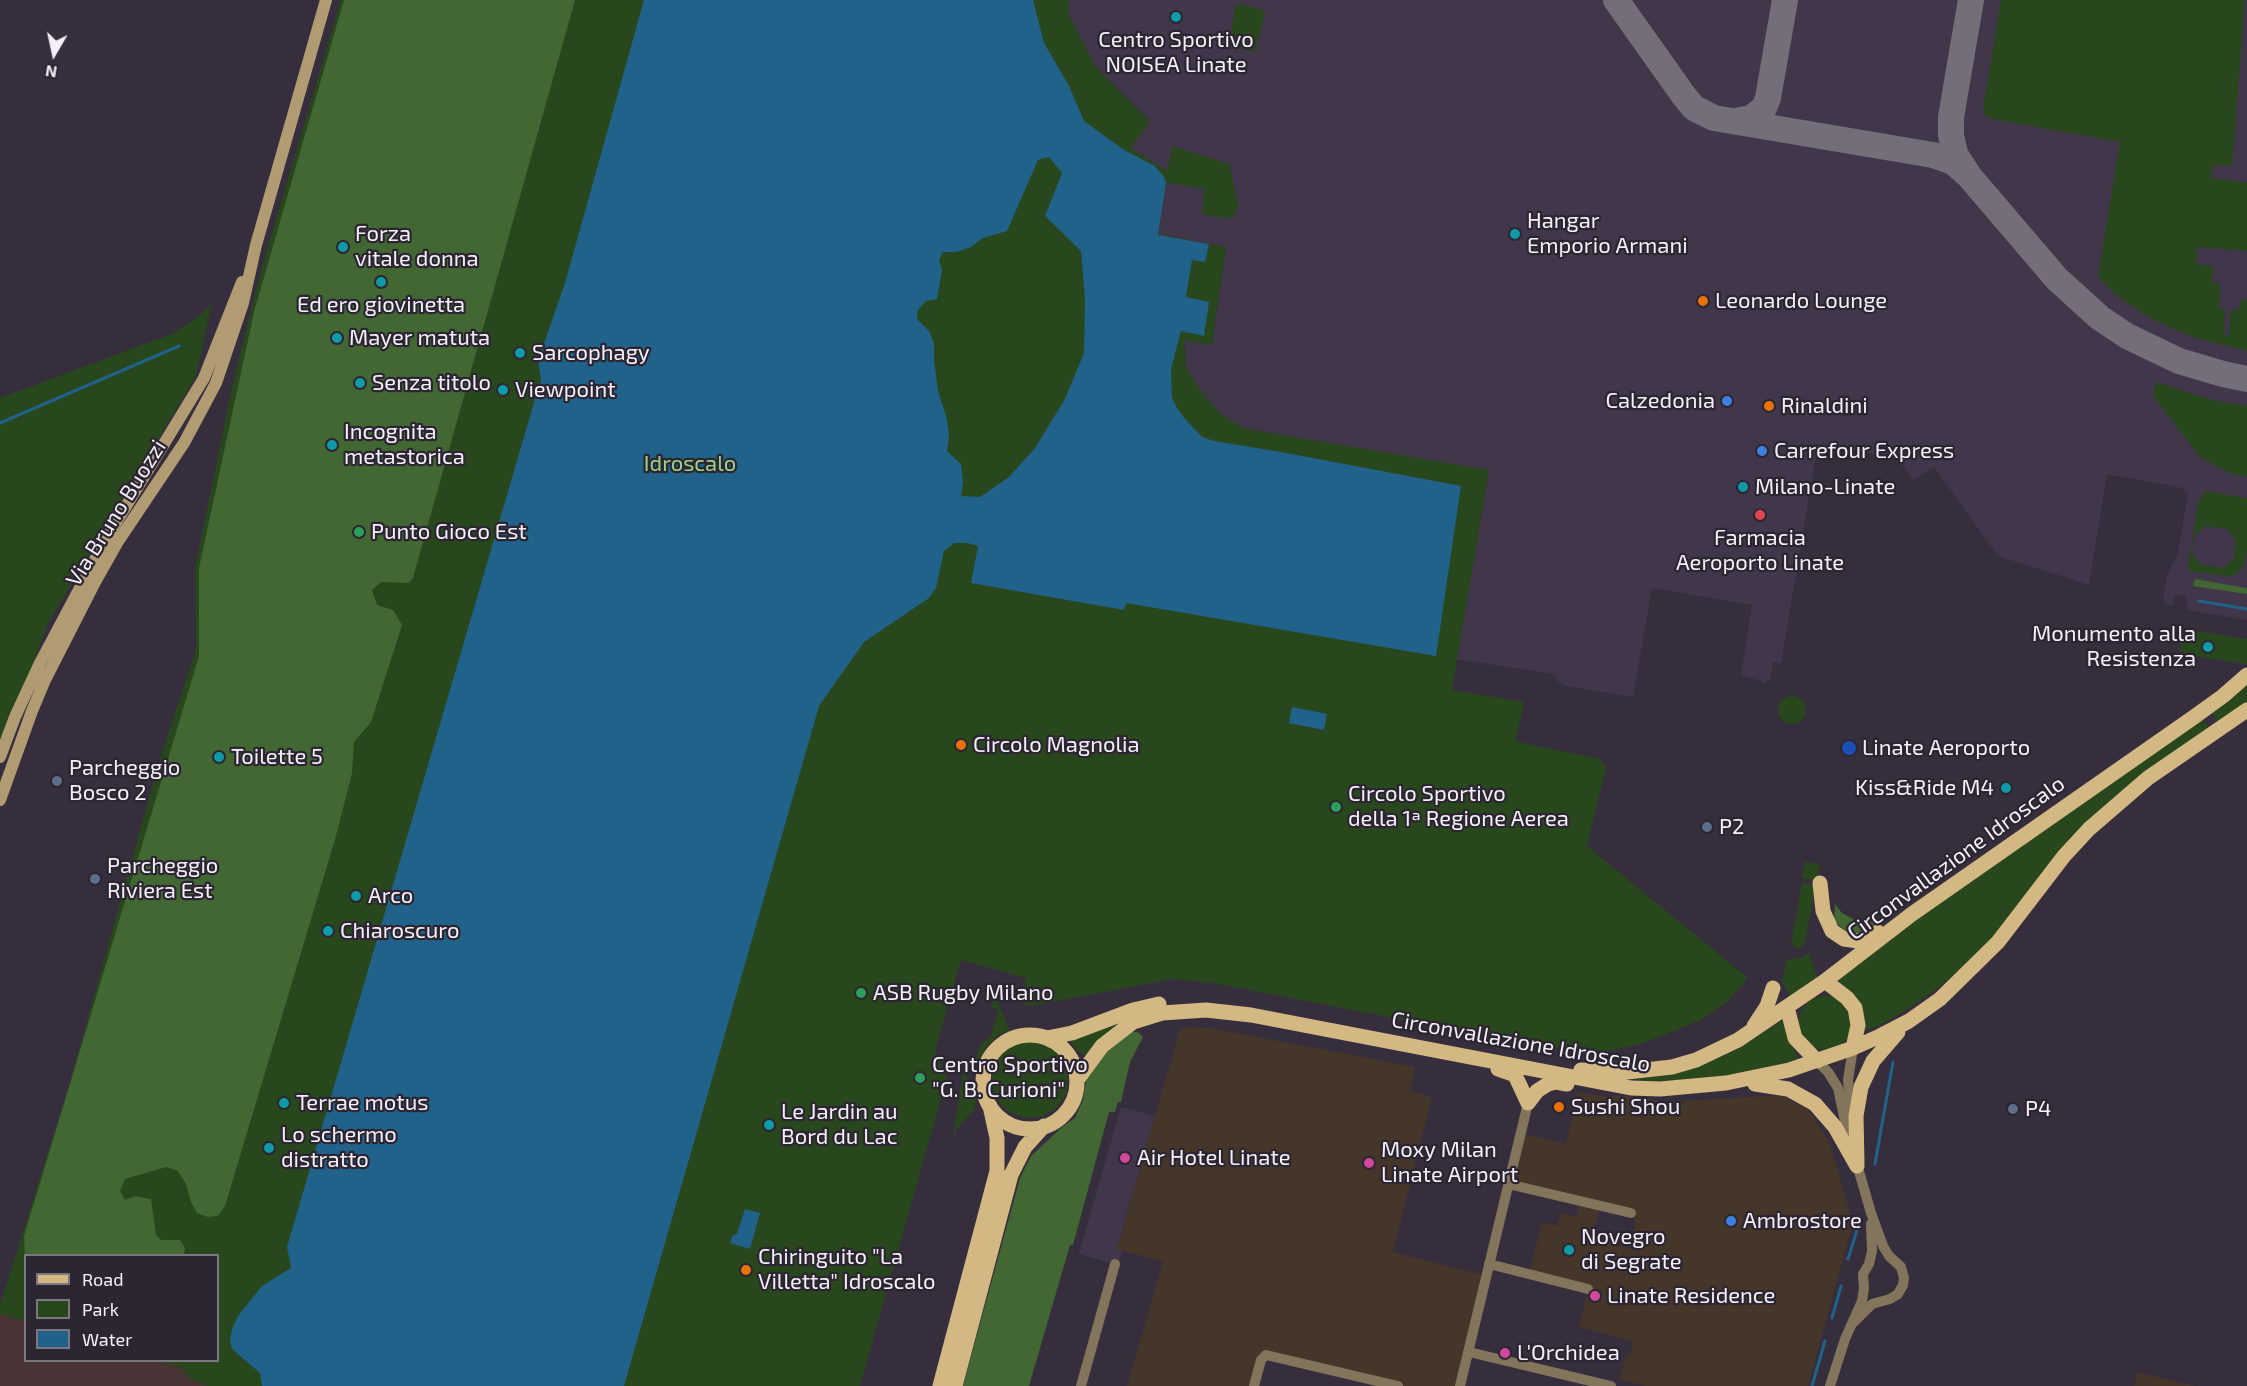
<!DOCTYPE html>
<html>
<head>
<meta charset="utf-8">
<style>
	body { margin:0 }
	#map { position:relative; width:2247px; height:1386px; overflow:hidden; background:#362e3d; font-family:"Exo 2",sans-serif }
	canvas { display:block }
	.legend { position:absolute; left:24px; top:1254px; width:195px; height:108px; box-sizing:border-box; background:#2c2532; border:2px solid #7c7681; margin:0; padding:8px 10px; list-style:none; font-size:18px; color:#f4eff8 }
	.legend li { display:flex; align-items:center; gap:12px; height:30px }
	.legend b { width:30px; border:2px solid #7c7681 }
	.north { position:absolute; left:24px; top:24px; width:60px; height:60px; -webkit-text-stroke:4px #2c2532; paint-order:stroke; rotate:189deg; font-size:16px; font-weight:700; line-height:24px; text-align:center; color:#f4eff8 }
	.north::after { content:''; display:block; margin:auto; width:21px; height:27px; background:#f4eff8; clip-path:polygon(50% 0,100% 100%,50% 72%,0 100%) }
</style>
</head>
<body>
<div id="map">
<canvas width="2247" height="1386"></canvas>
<ul class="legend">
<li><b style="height:8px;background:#d3b883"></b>Road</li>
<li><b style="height:16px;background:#29471d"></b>Park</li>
<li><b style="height:16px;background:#206289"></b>Water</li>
</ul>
<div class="north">N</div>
</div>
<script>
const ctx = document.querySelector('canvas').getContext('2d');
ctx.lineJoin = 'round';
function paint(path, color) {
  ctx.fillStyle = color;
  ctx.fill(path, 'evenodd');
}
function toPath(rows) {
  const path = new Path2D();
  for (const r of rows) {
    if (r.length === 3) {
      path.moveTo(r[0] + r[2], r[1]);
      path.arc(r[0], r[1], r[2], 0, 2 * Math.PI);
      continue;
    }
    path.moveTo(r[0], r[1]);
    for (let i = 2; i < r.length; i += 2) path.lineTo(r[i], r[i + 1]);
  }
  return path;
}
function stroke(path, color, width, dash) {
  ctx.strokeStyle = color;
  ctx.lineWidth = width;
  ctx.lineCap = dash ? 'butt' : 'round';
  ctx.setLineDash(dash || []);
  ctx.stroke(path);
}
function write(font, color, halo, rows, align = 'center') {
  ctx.font = font + ' "Exo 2",sans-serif';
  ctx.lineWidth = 4.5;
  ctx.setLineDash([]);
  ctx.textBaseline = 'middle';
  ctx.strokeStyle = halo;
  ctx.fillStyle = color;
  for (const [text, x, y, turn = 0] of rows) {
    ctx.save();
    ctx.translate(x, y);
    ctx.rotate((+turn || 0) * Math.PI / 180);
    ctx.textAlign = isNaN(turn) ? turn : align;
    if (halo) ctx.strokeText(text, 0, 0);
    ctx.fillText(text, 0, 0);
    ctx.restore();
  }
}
paint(toPath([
	[1069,0,2247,0,2247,620,2187,610,2187,597,2175,594,2173,606,2166,605,2163,599,2164,592,2168,572,2177,557,2188,494,2182,488,2107,474,2089,585,1998,556,1934,467,1913,480,1897,458,1818,444,1781,663,1773,662,1770,681,1767,680,1766,683,1741,675,1752,605,1652,588,1633,697,1565,686,1557,681,1554,674,1456,659,1489,471,1242,428,1219,412,1201,391,1186,368,1184,339,1212,345,1226,247,1158,235,1166,183,1131,147,1150,121,1095,66,1069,15],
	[1121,1107,1155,1116,1117,1248,1123,1250,1118,1265,1079,1254]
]), '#41364a');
paint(toPath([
	[1188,1027,1210,1028,1415,1067,1410,1091,1432,1097,1393,1252,1487,1276,1460,1386,1398,1386,1267,1355,1254,1386,1127,1386,1163,1262,1117,1249,1180,1029],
	[1578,1092,1603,1096,1626,1096,1669,1102,1780,1095,1808,1110,1829,1141,1853,1223,1808,1386,1647,1386,1619,1379,1626,1355,1631,1352,1633,1341,1579,1327,1588,1290,1529,1274,1542,1222,1557,1226,1561,1213,1577,1217,1580,1201,1508,1184,1521,1133,1566,1144],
	[1600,1206,1634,1214,1635,1249,1600,1240,1594,1234],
	[2137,1372,2194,1386,2134,1386]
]), '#45362a');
paint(toPath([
	[0,1314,25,1321,26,1360,157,1361,183,1368,190,1379,209,1386,0,1386]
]), '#483435');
paint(toPath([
	[341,0,1069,0,1069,15,1095,66,1150,121,1131,148,1167,171,1172,146,1230,164,1236,198,1239,204,1232,219,1202,214,1205,189,1166,183,1158,234,1226,247,1212,345,1184,340,1186,368,1201,391,1219,412,1242,428,1489,470,1452,690,1524,702,1516,740,1518,742,1600,759,1606,768,1587,846,1748,978,1728,1001,1701,1020,1641,1044,1602,1052,1539,1046,1213,983,1173,979,1030,1006,1022,1004,1026,978,961,960,935,1051,947,1077,860,1386,209,1386,190,1379,183,1368,157,1361,218,1360,218,1256,26,1256,25,1321,0,1314,0,1305,70,1082,161,755,196,649,195,568,232,387,261,270],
	[2001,0,2245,0,2232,166,2213,165,2211,178,2247,183,2247,251,2197,247,2196,264,2213,266,2212,283,2220,284,2219,308,2225,309,2224,335,2229,336,2230,315,2233,310,2238,310,2240,301,2247,298,2247,351,2193,337,2152,319,2120,298,2098,277,2120,142,1992,119,1985,115,1983,108],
	[1240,4,1261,9,1265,14,1255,52,1229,46,1235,7],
	[212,303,196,376,47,625,0,756,0,398,174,333,199,316],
	[2156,382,2212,400,2247,406,2247,477,2229,473,2200,457,2153,396],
	[2205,491,2247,498,2247,550,2245,562,2241,569,2232,577,2190,571,2188,569,2198,503],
	[2206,526,2227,529,2236,541,2234,558,2224,568,2201,565,2192,554,2194,535],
	[2188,630,2247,639,2247,664,2186,655,2179,650,2182,634],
	[2247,684,2247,703,2218,722,2211,712],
	[1792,710,14],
	[2203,720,2208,726,2206,731,2144,773,1982,951,1934,991,1903,1012,1876,1027,1865,1030,1863,1010,1839,983,1839,978,1915,918,2199,721],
	[1805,862,1820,864,1817,881,1802,878],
	[1802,883,1816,885,1805,943,1800,948,1796,948,1791,943],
	[1809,952,1817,977,1790,996,1782,982,1787,960,1803,957],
	[1825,1023,27],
	[993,999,998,1002,1009,1030,998,1035,987,1046,975,1066,972,1062,976,1057,981,1044,991,1036,998,1011,996,1007,991,1009],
	[1130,1016,1096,1043,1085,1056,1076,1050,1072,1044,1071,1040],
	[1784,1021,1787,1037,1799,1058,1787,1063,1752,1072,1703,1078,1660,1081,1628,1080,1673,1074,1698,1067,1742,1046,1779,1022],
	[1030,1080,38],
	[963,1072,979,1091,973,1111,956,1130,952,1143]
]), '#29471d');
paint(toPath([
	[344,0,575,0,413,578,409,583,381,582,372,590,377,605,393,610,402,625,371,722,354,742,352,773,336,836,225,1206,218,1216,208,1217,197,1213,191,1202,186,1184,178,1171,166,1167,125,1179,120,1191,125,1200,135,1196,151,1199,156,1235,161,1240,180,1240,185,1248,184,1255,26,1256,25,1257,24,1236,199,656,199,568,254,312],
	[2195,579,2247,588,2247,594,2193,586],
	[1835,904,1842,913,1857,921,1874,922,1881,919,1866,931,1860,933,1847,932,1834,921],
	[1129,1032,1138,1032,1143,1037,1130,1062,1121,1102,1118,1102,1115,1112,1109,1112,1073,1245,1070,1245,1029,1386,963,1386,1020,1178,1031,1156,1062,1127,1075,1118,1083,1100,1088,1068]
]), '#426733');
paint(toPath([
	[644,0,1033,0,1044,43,1069,86,1084,121,1124,150,1155,166,1164,177,1166,183,1158,235,1209,244,1205,262,1192,260,1186,297,1209,302,1204,336,1181,331,1171,369,1172,398,1177,408,1185,419,1202,437,1214,441,1281,452,1461,486,1436,656,1126,603,1124,610,971,583,978,546,967,543,954,543,944,551,936,588,929,598,864,642,819,706,624,1386,262,1386,260,1373,232,1349,230,1341,232,1329,238,1316,262,1286,291,1268,287,1247,538,389,541,380,538,361,565,283],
	[1049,157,1062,173,1045,216,1081,251,1085,299,1084,353,1065,399,1035,448,1009,477,980,497,961,496,963,482,961,464,947,451,949,438,947,419,938,391,934,360,934,343,929,331,917,319,918,310,926,301,937,299,942,270,939,260,943,252,956,252,971,247,983,238,1007,231,1038,160],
	[1292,707,1327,714,1324,730,1289,723],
	[745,1209,760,1213,750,1249,730,1243,733,1235,737,1234]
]), '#206289');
stroke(toPath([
	[0,423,179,346],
	[2199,601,2247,609],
	[1875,1164,1893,1062],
	[1848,1259,1858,1227],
	[1832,1318,1841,1286],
	[1812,1386,1825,1341]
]), '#206289', 3);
stroke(toPath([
	[1616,0,1684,96,1694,108,1714,118,1933,155,1953,162,1969,176,2057,279,2100,318,2127,336,2179,361,2223,374,2247,379],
	[1736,121,1751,118,1764,108,1768,98,1785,0],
	[1968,174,1955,154,1951,135,1951,117,1971,0]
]), '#746e7a', 26);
stroke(toPath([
	[1817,1061,1828,1072,1838,1088,1846,1126,1871,1213,1883,1246,1889,1256,1901,1267,1904,1278,1903,1285,1898,1294,1890,1299,1872,1304,1853,1323],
	[1851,1118,1848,1080,1853,1048],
	[1508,1184,1631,1213],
	[1489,1264,1588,1289],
	[1469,1352,1611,1386],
	[1081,1386,1115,1264],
	[1254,1386,1261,1360,1266,1355,1398,1386],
	[1460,1386,1528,1103],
	[1830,1386,1845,1339,1862,1301,1864,1288,1863,1274,1869,1264,1872,1251,1871,1224]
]), '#82755c', 10);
stroke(toPath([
	[0,757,15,717,40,663,106,539,204,378,242,282],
	[0,800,32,711,45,680,95,582,117,543,184,443,216,383,243,303,256,245,326,0]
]), '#b09b72', 12);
stroke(toPath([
	[1820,883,1823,911,1832,931,1844,939,1858,941,1867,939,1878,932],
	[1825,981,1847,998,1855,1008,1858,1025,1853,1048],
	[1787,1007,1795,1038,1817,1061],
	[1754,1026,1767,1006,1773,988],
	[1030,1082,47],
	[1047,1038,1072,1033,1133,1010,1159,1004],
	[1498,1069,1515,1075,1528,1103,1537,1091,1548,1084,1556,1082,1567,1084],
	[1581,1070,1618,1073,1672,1067,1696,1060,1738,1040,1825,981,1912,914,2194,717,2223,696,2247,675],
	[1077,1080,1102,1046,1133,1022,1162,1013,1206,1010,1251,1015,1631,1088,1660,1089,1726,1083,1789,1070,1853,1048,1880,1036,1909,1021,1940,999,1998,942,2064,856,2089,829,2148,778,2247,710],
	[1755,1084,1788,1089,1815,1104,1835,1127,1857,1166],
	[1857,1163,1856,1116,1861,1087,1873,1061,1898,1032],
	[940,1386,997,1171,997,1138,990,1106],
	[955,1386,1011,1175,1025,1147,1044,1126]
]), '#d3b883', 15);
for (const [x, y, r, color] of [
	[1176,17,6,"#0f9aa8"],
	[1515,234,6,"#0f9aa8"],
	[343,247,6,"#0f9aa8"],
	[381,282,6,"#0f9aa8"],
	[1703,301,6,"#e8710a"],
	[337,338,6,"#0f9aa8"],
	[520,353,6,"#0f9aa8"],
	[360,383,6,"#0f9aa8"],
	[503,390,6,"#0f9aa8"],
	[1727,401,6,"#3f7fe0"],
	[1769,406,6,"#e8710a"],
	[332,445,6,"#0f9aa8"],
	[1762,451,6,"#3f7fe0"],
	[1743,487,6,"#0f9aa8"],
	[1760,515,6,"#e0444e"],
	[359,532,6,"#2e9e5b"],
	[2208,647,6,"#0f9aa8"],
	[961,745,6,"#e8710a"],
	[1849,748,8,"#1a4fb4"],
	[219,757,6,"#0f9aa8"],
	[57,781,6,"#5c6f8a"],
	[2006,788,6,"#0f9aa8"],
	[1336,807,6,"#2e9e5b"],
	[1707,827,6,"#5c6f8a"],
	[95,879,6,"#5c6f8a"],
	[356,896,6,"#0f9aa8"],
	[328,931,6,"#0f9aa8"],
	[861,993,6,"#2e9e5b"],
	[920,1078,6,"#2e9e5b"],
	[284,1103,6,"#0f9aa8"],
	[1559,1107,6,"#e8710a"],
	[2013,1109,6,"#5c6f8a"],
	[769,1125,6,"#0f9aa8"],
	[269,1148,6,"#0f9aa8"],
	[1125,1158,6,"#d1479c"],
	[1369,1163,6,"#d1479c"],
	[1731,1221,6,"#3f7fe0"],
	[1569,1250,6,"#0f9aa8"],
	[746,1270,6,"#e8710a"],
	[1595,1296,6,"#d1479c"],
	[1505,1353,6,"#d1479c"]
]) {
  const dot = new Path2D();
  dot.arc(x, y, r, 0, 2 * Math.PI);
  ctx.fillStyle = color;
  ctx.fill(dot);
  stroke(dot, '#2c2532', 2);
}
write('22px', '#f4eff8', '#2c2532', [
	["Centro Sportivo",1176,40,"center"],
	["NOISEA Linate",1176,65,"center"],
	["Hangar",1527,221],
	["Emporio Armani",1527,246],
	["Forza",355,234],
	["vitale donna",355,259],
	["Leonardo Lounge",1715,301],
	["Ed ero giovinetta",381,305,"center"],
	["Mayer matuta",349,338],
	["Sarcophagy",532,353],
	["Senza titolo",372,383],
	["Viewpoint",515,390],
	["Calzedonia",1715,401,"right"],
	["Rinaldini",1781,406],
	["Incognita",344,432],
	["metastorica",344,457],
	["Carrefour Express",1774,451],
	["Milano-Linate",1755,487],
	["Punto Gioco Est",371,532],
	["Farmacia",1760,538,"center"],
	["Aeroporto Linate",1760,563,"center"],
	["Monumento alla",2196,634,"right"],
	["Resistenza",2196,659,"right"],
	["Circolo Magnolia",973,745],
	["Linate Aeroporto",1862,748],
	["Toilette 5",231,757],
	["Parcheggio",69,768],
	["Bosco 2",69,793],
	["Kiss&Ride M4",1994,788,"right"],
	["Circolo Sportivo",1348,794],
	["della 1ª Regione Aerea",1348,819],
	["P2",1719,827],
	["Parcheggio",107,866],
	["Riviera Est",107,891],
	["Arco",368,896],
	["Chiaroscuro",340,931],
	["ASB Rugby Milano",873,993],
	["Centro Sportivo",932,1065],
	["\"G. B. Curioni\"",932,1090],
	["Terrae motus",296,1103],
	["Sushi Shou",1571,1107],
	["P4",2025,1109],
	["Le Jardin au",781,1112],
	["Bord du Lac",781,1137],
	["Lo schermo",281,1135],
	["distratto",281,1160],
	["Moxy Milan",1381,1150],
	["Linate Airport",1381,1175],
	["Air Hotel Linate",1137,1158],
	["Ambrostore",1743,1221],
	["Novegro",1581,1237],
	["di Segrate",1581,1262],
	["Chiringuito \"La",758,1257],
	["Villetta\" Idroscalo",758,1282],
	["Linate Residence",1607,1296],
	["L'Orchidea",1517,1353]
], 'left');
write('22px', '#9bd386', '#2c2532', [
	["Idroscalo",690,464]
]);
write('22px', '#f4eff8', '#2c2532', [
	["Via Bruno Buozzi",116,513,-58],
	["Circonvallazione Idroscalo",1956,858,-36],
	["Circonvallazione Idroscalo",1521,1042,10]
]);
</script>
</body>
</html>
